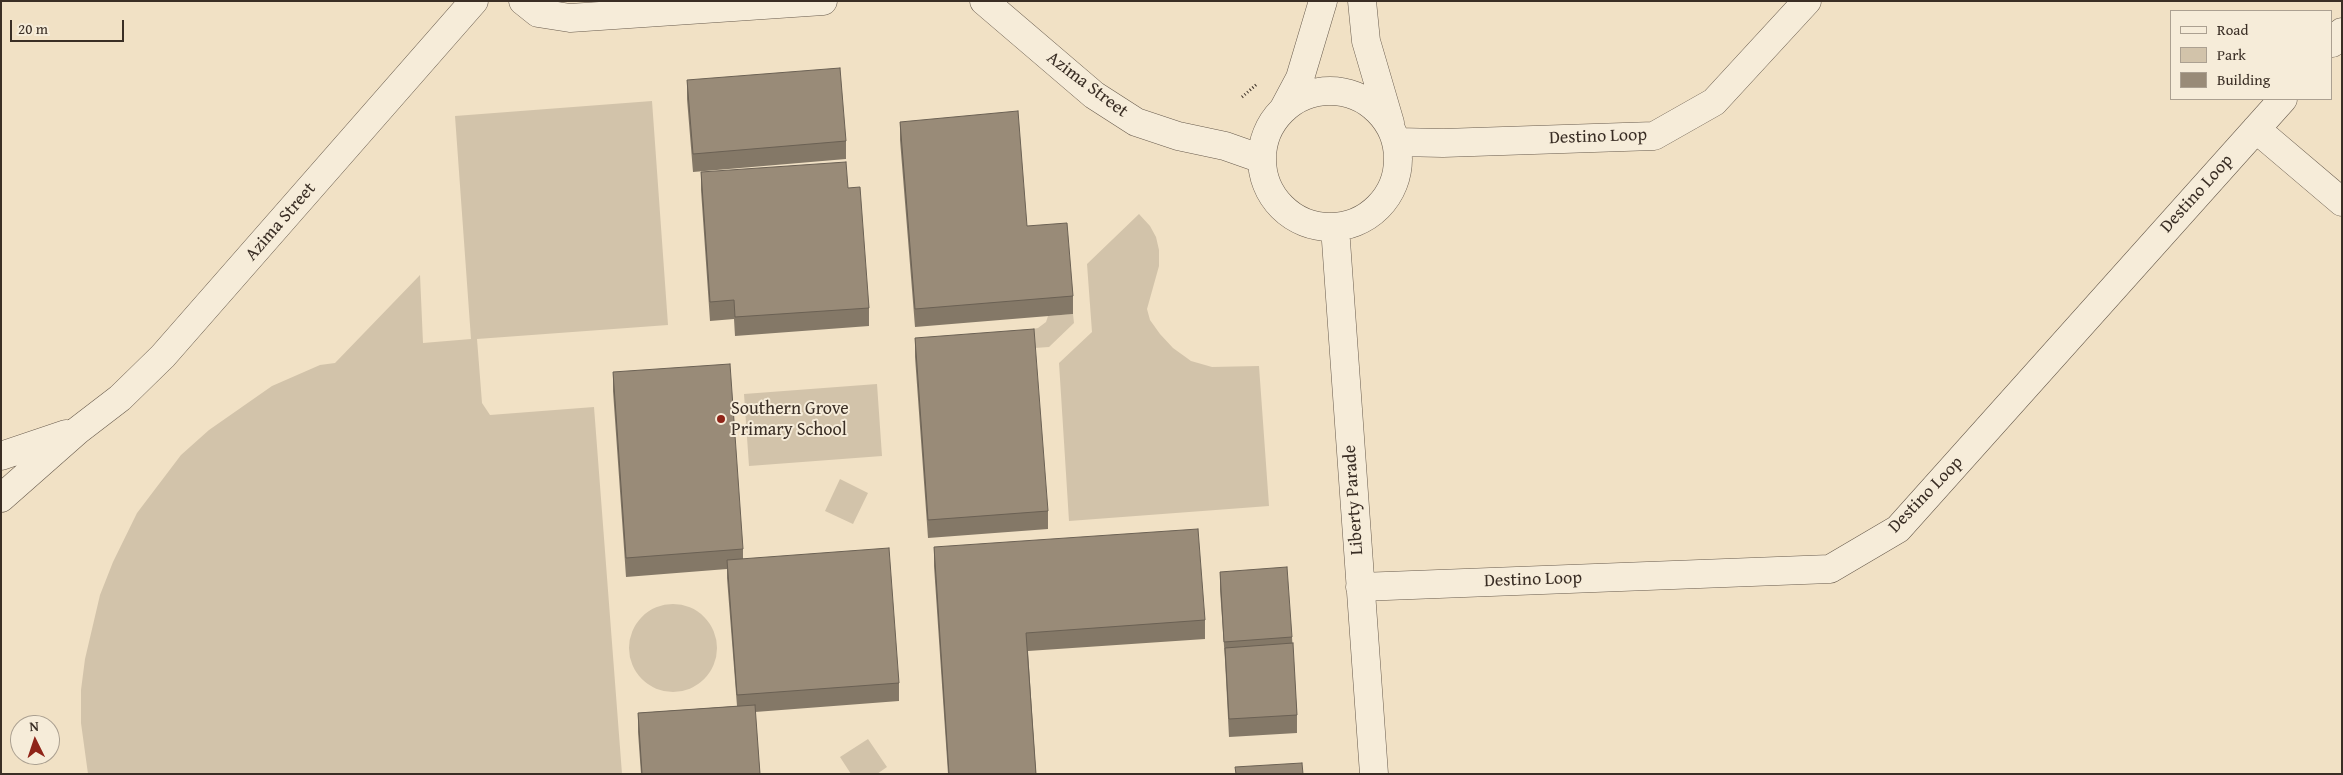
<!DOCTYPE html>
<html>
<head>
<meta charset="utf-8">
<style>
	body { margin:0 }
	#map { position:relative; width:2343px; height:775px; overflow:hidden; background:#f1e1c5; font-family:"Gentium Book Plus",serif }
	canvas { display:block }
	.frame { position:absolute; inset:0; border:2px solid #3a2e25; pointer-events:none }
	.legend { position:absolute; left:2170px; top:10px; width:162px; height:90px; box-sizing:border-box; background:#f6ecd9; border:1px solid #aba091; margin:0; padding:6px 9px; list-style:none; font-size:15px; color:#3a2e25 }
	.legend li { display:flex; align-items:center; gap:10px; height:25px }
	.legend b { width:25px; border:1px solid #aba091 }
	.north { position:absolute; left:10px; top:715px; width:50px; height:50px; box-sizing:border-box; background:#f6ecd9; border:1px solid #aba091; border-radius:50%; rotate:356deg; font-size:14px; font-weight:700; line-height:20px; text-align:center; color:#3a2e25 }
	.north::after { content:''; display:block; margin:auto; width:18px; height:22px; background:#8f2418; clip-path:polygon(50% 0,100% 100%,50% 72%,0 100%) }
	.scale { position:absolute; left:10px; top:20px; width:114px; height:22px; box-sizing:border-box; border:2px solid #3a2e25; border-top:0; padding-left:6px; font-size:15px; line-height:18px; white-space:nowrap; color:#3a2e25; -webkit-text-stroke:4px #f6ecd9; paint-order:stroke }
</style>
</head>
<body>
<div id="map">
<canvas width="2343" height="775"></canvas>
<div class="frame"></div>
<ul class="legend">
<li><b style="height:6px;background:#f6ecd9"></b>Road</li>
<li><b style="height:14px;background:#d2c3aa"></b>Park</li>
<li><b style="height:14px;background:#998b78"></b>Building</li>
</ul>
<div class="north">N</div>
<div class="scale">20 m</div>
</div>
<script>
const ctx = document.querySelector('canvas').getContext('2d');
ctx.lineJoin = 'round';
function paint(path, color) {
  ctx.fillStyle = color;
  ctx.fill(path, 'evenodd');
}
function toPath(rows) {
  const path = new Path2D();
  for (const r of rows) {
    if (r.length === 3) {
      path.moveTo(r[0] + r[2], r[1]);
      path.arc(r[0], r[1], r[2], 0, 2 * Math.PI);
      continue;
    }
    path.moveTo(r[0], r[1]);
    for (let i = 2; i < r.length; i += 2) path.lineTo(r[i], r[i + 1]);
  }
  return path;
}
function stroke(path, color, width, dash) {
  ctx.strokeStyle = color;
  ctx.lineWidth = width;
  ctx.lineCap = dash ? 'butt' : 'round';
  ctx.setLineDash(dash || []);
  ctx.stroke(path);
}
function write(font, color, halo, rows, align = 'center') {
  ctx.font = font + ' "Gentium Book Plus",serif';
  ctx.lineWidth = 4;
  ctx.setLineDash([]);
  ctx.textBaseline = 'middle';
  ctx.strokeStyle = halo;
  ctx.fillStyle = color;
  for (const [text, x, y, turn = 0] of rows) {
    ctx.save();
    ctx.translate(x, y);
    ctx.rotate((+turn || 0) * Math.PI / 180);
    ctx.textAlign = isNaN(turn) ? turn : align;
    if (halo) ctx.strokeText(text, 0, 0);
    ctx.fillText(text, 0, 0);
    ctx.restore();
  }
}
paint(toPath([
	[652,101,668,325,477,339,482,403,490,415,594,407,622,774,88,774,81,723,81,690,85,659,100,595,113,562,137,513,181,455,209,430,272,386,320,365,335,363,420,275,423,343,471,339,455,116],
	[1139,214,1150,226,1156,237,1159,250,1159,266,1147,309,1150,320,1160,334,1173,348,1191,361,1212,367,1259,366,1269,506,1069,521,1059,363,1092,332,1087,264],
	[1073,314,1074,323,1049,347,990,351,1008,334,1038,328,1046,322,1048,316],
	[877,384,882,456,749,466,744,394],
	[840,479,868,493,853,524,825,511],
	[673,648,44],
	[868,739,887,767,877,774,851,774,840,757]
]), '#d2c3aa');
const minor = toPath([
	[523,1,538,13,570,18,823,1],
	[984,1,1094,95,1136,122,1178,136,1225,146,1262,159],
	[1362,1,1366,41,1390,123],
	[2332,43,2342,32],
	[1330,159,68],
	[1284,108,1300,78,1323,1],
	[2256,129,2342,202],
	[1397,142,1443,143,1654,136,1714,102,1807,1],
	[1335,227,1374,774],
	[1,456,66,434],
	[1,498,77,431,120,398,163,356,474,1],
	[1360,587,1830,569,1898,529,2283,99]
]);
stroke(minor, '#685b4d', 29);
stroke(toPath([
	[1242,97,1257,84]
]), '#3a2e25', 3, [1, 2.5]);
stroke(minor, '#f6ecd9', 28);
paint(toPath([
	[687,80,846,141,846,159,693,172,687,99],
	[900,122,1027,226,1073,296,1073,314,915,327,900,140],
	[701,172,848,188,869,308,869,326,735,336,734,319,710,321,701,190],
	[915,338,1048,511,1048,529,928,538,915,357],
	[613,372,743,549,743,559,899,683,899,701,755,712,760,774,641,774,638,732,638,713,737,706,727,578,727,569,626,577,613,391],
	[934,547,1205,620,1205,639,1028,651,1036,774,948,774,934,566],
	[1220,572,1292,637,1297,715,1297,733,1229,737,1225,660,1220,590]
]), '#847867');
const building = toPath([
	[840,68,846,141,693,154,687,80,840,68],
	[1018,111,1027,226,1067,223,1073,296,915,309,900,122,1018,111],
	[846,162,848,188,860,187,869,308,735,317,734,300,710,302,701,172,846,162],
	[1034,329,1048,511,928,520,915,338,1034,329],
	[730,364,743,549,626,558,613,372,730,364],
	[1198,529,1205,620,1026,633,1036,774,949,774,934,547,1198,529],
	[889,548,899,683,737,695,727,560,889,548],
	[1287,567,1292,637,1224,642,1220,572,1287,567],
	[1293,643,1297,715,1229,719,1225,648,1293,643],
	[755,705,760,774,642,774,638,713,755,705],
	[1302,763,1303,774,1236,774,1235,767,1302,763]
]);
paint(building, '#998b78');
stroke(building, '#6b6154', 1);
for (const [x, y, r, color] of [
	[721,419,5,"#8f2418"]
]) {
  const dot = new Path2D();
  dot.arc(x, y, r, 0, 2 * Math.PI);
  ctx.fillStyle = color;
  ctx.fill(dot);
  stroke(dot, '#f6ecd9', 2);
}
write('18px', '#3a2e25', '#f6ecd9', [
	["Azima Street",1087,85,37],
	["Destino Loop",1598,137,-2],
	["Destino Loop",2197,194,-48],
	["Azima Street",281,222,-49],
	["Destino Loop",1926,495,-46],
	["Liberty Parade",1354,500,-94],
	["Destino Loop",1533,580,-2]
]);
write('18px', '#3a2e25', '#f6ecd9', [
	["Southern Grove",731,409],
	["Primary School",731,430]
], 'left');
</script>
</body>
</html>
